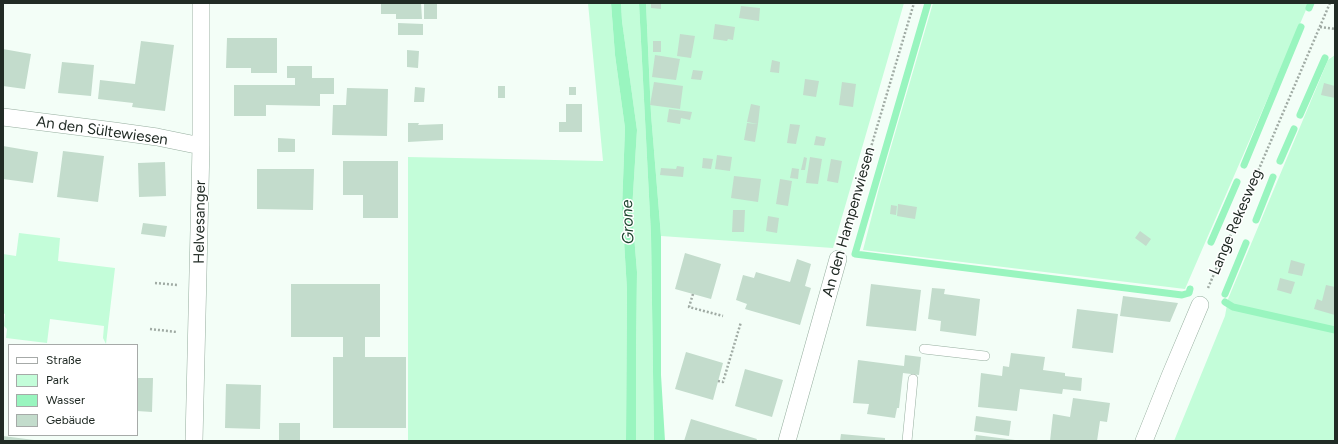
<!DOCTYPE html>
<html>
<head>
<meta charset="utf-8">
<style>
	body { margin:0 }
	#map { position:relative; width:1338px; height:444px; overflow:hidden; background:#f3fef7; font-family:Figtree,sans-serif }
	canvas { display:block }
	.frame { position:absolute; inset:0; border:4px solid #212b25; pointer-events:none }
	.legend { position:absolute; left:8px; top:344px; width:130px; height:92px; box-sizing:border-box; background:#fff; border:1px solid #a6aaa8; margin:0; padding:5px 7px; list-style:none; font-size:12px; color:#212b25 }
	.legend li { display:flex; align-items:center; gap:8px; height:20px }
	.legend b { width:20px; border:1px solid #a6aaa8 }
</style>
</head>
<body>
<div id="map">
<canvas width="1338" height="444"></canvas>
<div class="frame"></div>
<ul class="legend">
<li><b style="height:5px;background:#fff"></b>Straße</li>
<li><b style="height:11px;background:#c3fdd9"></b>Park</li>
<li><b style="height:11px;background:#99f5bf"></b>Wasser</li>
<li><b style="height:11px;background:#c3dccc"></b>Gebäude</li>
</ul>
</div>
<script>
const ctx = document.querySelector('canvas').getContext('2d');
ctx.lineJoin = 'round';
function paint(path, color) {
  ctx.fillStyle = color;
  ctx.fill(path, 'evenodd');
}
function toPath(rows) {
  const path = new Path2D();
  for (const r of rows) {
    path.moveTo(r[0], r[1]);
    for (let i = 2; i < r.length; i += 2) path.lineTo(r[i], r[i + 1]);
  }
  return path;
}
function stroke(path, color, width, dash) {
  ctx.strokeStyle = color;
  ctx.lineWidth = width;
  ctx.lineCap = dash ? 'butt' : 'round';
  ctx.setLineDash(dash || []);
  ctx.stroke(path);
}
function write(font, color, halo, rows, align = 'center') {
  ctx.font = font + ' Figtree,sans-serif';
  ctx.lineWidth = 3;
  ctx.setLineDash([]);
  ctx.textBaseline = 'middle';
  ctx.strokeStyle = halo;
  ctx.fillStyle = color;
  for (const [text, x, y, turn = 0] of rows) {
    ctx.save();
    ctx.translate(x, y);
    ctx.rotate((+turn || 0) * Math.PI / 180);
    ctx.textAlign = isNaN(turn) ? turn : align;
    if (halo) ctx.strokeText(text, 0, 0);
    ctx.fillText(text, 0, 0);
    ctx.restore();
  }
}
paint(toPath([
	[588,3,611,3,615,55,625,128,622,208,627,290,626,441,408,441,408,157,603,161],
	[621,3,639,3,651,235,654,441,636,441,636,355,637,272,632,210,637,130,622,21],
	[646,3,904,3,833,248,661,236,651,114],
	[933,3,1309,3,1185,289,863,250,879,188],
	[1335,55,1335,441,1174,441,1225,316,1228,299,1328,60],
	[19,233,60,238,58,261,115,268,106,344,103,338,104,326,50,319,47,343,6,338,7,329,4,326,5,314,3,313,3,254,16,256]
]), '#c3fdd9');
paint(toPath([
	[611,3,621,3,622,21,637,130,632,210,637,272,636,355,636,441,626,441,627,290,622,208,625,128,615,55],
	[639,3,646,3,651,114,661,236,661,375,665,441,654,441,651,235]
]), '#99f5bf');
stroke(toPath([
	[928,3,855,254,1182,295,1189,293,1190,289],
	[1309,8,1311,3],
	[1300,115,1325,58],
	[1280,161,1294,129],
	[1244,165,1301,27],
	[1256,220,1273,177],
	[1211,242,1237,182],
	[1225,294,1246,243],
	[1225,302,1233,307,1335,330]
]), '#99f5bf', 7);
paint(toPath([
	[381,3,421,3,422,19,396,19,396,14,381,14],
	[424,3,437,3,437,19,424,19],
	[651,3,661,3,661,9,651,8],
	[741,6,760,8,759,21,739,18],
	[398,23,423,24,423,35,398,35],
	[715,24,735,27,733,40,728,39,727,41,713,39],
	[680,34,695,36,691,58,677,56],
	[227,38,277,38,277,73,251,73,251,68,226,68],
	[141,41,174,45,165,111,132,107,133,103,98,99,100,80,135,84],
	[653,41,661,41,661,52,653,52],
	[3,49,31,54,25,89,3,86],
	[407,50,419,51,418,68,407,67],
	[655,55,680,59,676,80,652,77],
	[772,60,780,62,779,73,770,72],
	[62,62,94,65,91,96,58,93],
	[287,66,312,66,312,78,334,78,334,94,320,94,320,106,266,105,266,116,234,116,234,85,295,85,295,78,287,78],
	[693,70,703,71,701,80,691,79],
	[805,79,819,81,816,97,803,95],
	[654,82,683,86,680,109,650,105],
	[842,82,856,84,853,107,839,105],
	[1324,83,1335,86,1335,98,1321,95],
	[498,86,505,86,505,98,498,98],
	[415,87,425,88,424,102,414,102],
	[569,87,576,87,576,95,569,95],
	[347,88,388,89,387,136,332,135,333,105,346,105],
	[566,104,582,104,582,132,559,132,559,122,566,122],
	[751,104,760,106,758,124,747,122],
	[669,109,692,112,690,120,681,118,680,124,667,122],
	[408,123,419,123,418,125,443,124,443,140,408,142],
	[747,123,758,124,755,142,744,140],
	[790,124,800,125,796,144,787,143],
	[816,136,826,138,824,146,814,145],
	[278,138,295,139,295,152,278,152],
	[3,146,38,152,33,183,3,179],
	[63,151,104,156,98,202,57,197],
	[717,155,732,157,730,171,715,169],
	[804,157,807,158,805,170,801,170],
	[810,157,822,159,818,184,806,183],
	[703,158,713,159,711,169,702,168],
	[831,159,842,161,838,183,827,181],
	[343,161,398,161,398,218,363,218,363,195,343,195],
	[165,162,166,196,139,197,138,163],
	[677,166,684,167,683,177,660,175,661,168,676,169],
	[792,168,799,169,798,179,790,178],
	[257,169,314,169,313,210,257,209],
	[734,176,761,179,758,202,731,198],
	[780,179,792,181,788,206,776,204],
	[898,204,917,207,915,219,897,216],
	[891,205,897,206,896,215,890,214],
	[733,210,745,210,744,232,732,232],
	[768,216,779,218,777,233,766,231],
	[143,223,167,226,165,237,141,234],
	[1140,231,1151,239,1146,246,1135,238],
	[685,253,721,264,711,299,675,289],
	[797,259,811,264,805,286,811,288,800,325,745,309,747,304,736,300,743,275,754,278,756,272,790,282],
	[1291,260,1305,264,1302,276,1288,273],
	[1280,278,1295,282,1291,294,1277,290],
	[291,284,380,284,380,337,365,337,365,357,406,357,406,428,333,428,333,357,343,357,343,337,291,337],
	[871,284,921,290,916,331,866,326],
	[1326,285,1335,287,1335,315,1314,309,1317,299,1322,301],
	[932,288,945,289,944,294,980,299,976,336,940,331,941,321,928,319],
	[1123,296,1178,303,1170,322,1120,316],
	[1077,309,1118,314,1113,353,1072,348],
	[686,352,723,363,713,400,675,389],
	[1011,353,1045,357,1043,370,1065,373,1065,376,1082,378,1081,391,1063,389,1062,394,1020,389,1017,411,978,407,981,373,1002,376,1003,366,1009,367],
	[905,355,921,357,919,375,903,373,899,408,897,408,895,418,867,414,869,404,853,403,858,360,904,366],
	[745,369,783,380,772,417,735,406],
	[137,378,153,378,152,412,137,411],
	[226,384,261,385,260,429,225,428],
	[1073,398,1110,403,1107,422,1100,421,1097,441,1050,441,1053,414,1070,417],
	[976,416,1011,421,1009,436,974,431],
	[691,419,757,439,756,441,684,441],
	[279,423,300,423,300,441,279,441],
	[841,434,885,438,885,441,840,441],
	[976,435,1015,440,1015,441,975,441],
	[3,436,34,440,33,441,3,441]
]), '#c3dccc');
const service = toPath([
	[924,349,985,356],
	[907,441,913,379]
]);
const minor = toPath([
	[3,117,114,131,157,137,201,146],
	[194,441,201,146,201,3],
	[787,441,838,259],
	[1144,441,1170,376,1200,305]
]);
stroke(service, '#96ae9f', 10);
stroke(minor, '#96ae9f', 18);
stroke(toPath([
	[1320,27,1335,29],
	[843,241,914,3],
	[155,283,178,285],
	[1208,288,1330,3],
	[693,294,689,307,723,316],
	[150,329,177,332],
	[718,381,723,382,741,322]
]), '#a0aba4', 2.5, [2, 2]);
stroke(service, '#fff', 9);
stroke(minor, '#fff', 17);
write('15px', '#212b25', '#fff', [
	["An den Sültewiesen",102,131,8],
	["Helvesanger",200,222,-89],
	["An den Hampenwiesen",849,222,-74],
	["Lange Rekesweg",1236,222,-67]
]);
write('italic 16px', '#1e4530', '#fff', [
	["Grone",628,222,-92]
]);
</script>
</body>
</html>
